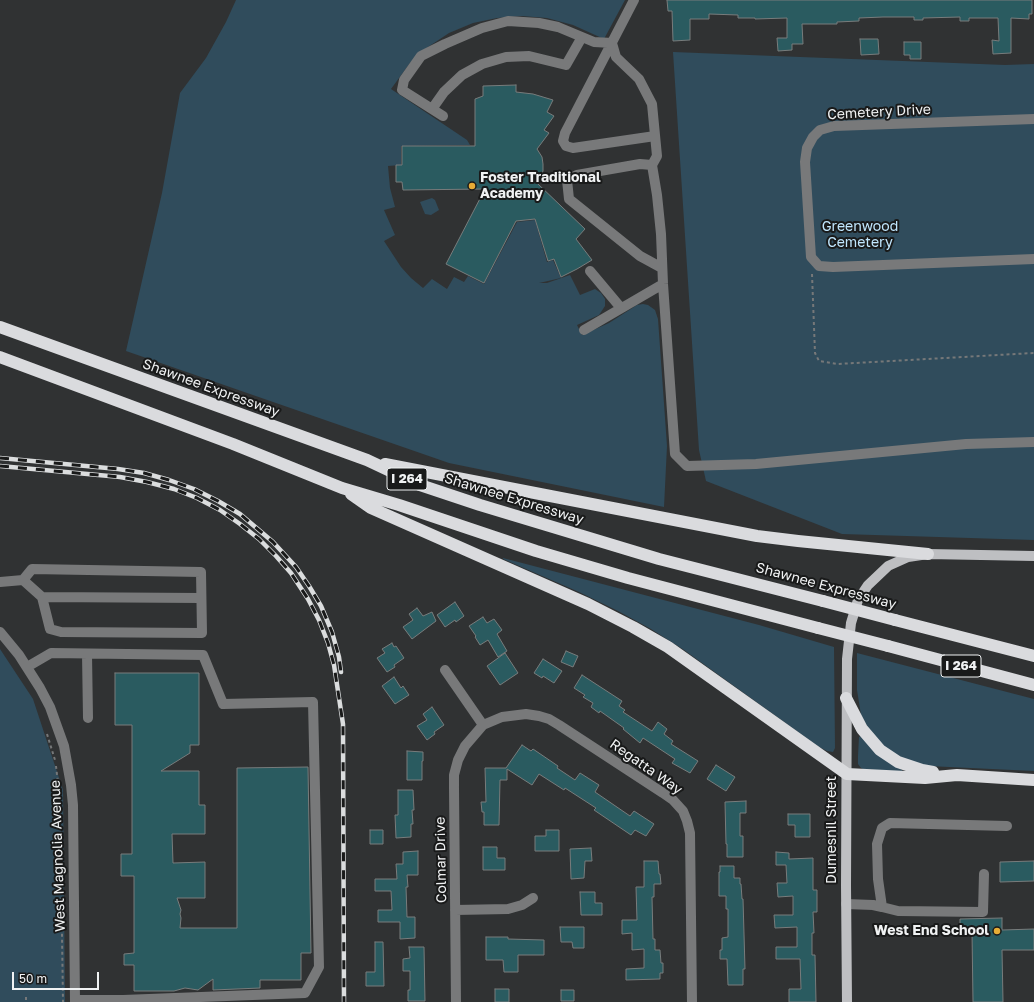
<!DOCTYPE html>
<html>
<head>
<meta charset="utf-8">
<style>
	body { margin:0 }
	#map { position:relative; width:1034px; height:1002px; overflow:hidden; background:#303233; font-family:"Golos Text",sans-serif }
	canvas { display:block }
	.scale { position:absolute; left:12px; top:972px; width:87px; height:18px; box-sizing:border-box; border:2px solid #f0f2f3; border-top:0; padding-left:5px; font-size:12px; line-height:14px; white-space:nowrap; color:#f0f2f3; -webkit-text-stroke:3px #191a1a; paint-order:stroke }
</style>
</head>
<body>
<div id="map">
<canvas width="1034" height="1002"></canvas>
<div class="scale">50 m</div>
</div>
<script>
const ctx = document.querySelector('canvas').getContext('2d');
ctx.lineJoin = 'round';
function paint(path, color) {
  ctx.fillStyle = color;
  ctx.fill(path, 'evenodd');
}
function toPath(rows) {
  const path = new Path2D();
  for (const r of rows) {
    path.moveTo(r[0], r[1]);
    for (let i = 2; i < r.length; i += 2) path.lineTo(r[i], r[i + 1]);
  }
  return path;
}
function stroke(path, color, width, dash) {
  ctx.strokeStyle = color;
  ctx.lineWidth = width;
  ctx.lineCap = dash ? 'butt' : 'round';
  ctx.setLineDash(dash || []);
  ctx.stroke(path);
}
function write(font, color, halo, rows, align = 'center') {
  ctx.font = font + ' "Golos Text",sans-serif';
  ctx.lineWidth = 4;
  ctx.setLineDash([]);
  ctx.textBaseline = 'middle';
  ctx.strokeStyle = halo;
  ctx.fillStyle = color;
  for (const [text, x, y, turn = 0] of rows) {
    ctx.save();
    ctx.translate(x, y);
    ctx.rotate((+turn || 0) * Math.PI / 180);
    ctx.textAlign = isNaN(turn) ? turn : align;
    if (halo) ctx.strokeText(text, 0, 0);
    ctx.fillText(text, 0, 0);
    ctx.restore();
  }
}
paint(toPath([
	[236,0,625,0,604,39,573,25,547,18,522,16,497,18,473,23,449,33,428,47,410,63,391,89,467,140,470,145,401,146,401,165,388,166,390,188,395,207,384,210,395,235,384,241,401,267,411,278,423,288,432,279,447,289,454,277,464,282,468,276,484,284,517,222,535,220,547,262,553,260,561,278,539,283,547,283,570,275,580,295,595,289,601,293,605,299,605,306,599,315,577,325,582,335,609,323,637,305,643,304,648,305,655,310,658,319,667,446,664,507,449,463,126,351,162,193,180,93,206,58,226,22],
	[673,52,1005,65,1034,64,1034,540,842,534,706,481,699,450],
	[432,198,435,200,439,210,431,215,425,214,420,202],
	[503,558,759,625,834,647,835,748,833,752,827,751,819,747,684,650,651,629,618,611,579,592,503,559],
	[0,649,33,699,63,790,65,1002,0,1002],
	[857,653,1034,699,1034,771,928,766,909,762,885,748,867,727,861,715,857,690],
	[861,736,902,770,903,772,863,769,861,768,858,764,858,756,859,737]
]), '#304c5c');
const building = toPath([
	[667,0,1032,0,1032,14,1029,14,1029,19,1011,18,1011,53,993,54,992,40,999,41,998,18,969,18,969,21,960,21,960,17,923,18,923,20,914,20,914,17,883,17,859,18,859,21,837,22,837,24,802,24,803,44,792,44,792,50,778,51,777,38,787,38,787,18,755,19,755,18,738,18,738,15,709,14,709,19,690,19,690,40,673,41,672,11,668,11,667,0],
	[860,39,878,39,879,54,861,55,860,39],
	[904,42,921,42,921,59,910,59,910,55,904,55,904,42],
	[516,85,516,92,533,94,553,100,547,112,554,116,544,130,549,133,537,149,542,157,543,164,543,171,538,184,585,229,576,239,592,260,577,269,561,277,554,259,548,261,535,219,516,221,484,283,446,264,485,189,403,190,402,182,396,182,396,165,402,165,402,146,475,146,475,99,483,96,483,86,516,85],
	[455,602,464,616,456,622,455,620,445,627,437,615,455,602],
	[417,608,423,616,432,612,436,621,412,639,403,627,413,620,409,614,417,608],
	[483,617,487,623,494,619,502,630,497,634,507,651,498,657,488,640,480,645,475,637,476,636,469,626,483,617],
	[392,643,394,647,396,646,404,658,394,665,395,667,387,672,377,658,385,653,382,649,392,643],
	[566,651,578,656,573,667,561,662,566,651],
	[505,653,518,673,500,685,487,666,505,653],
	[543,659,562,671,554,683,543,676,542,678,534,673,543,659],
	[115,673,199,673,199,745,190,745,190,753,161,771,199,771,199,805,205,805,205,834,172,834,173,863,205,862,205,898,177,898,181,910,180,914,181,918,180,928,237,928,237,768,308,767,311,953,301,953,301,980,260,980,260,988,213,990,213,979,198,990,185,988,174,991,134,991,134,965,124,965,124,954,134,953,134,876,121,876,121,854,132,854,132,725,115,725,115,673],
	[582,675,622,701,619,706,625,710,623,712,652,731,658,722,667,729,664,734,673,741,671,744,698,761,690,773,672,763,675,759,643,738,640,743,623,729,624,728,600,711,599,713,591,707,593,703,583,697,585,695,574,688,582,675],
	[394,677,401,688,403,686,409,695,395,704,382,686,394,677],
	[432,707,444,725,434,732,435,734,427,740,417,726,427,720,423,714,432,707],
	[522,745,531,751,533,749,558,766,557,768,575,780,580,773,599,785,595,792,630,816,634,811,654,824,646,836,635,830,631,835,594,810,596,808,565,788,564,790,539,774,532,785,507,769,507,780,500,780,499,825,484,825,484,812,482,812,481,802,486,802,485,768,506,768,522,745],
	[407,751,423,752,423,761,422,761,422,780,407,780,407,751],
	[716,765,735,777,726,791,707,779,716,765],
	[398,790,413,790,414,810,412,810,413,824,411,824,411,837,396,838,395,815,398,815,398,790],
	[746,801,746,813,740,813,740,836,743,836,743,857,727,857,727,844,726,844,725,802,746,801],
	[788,814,810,814,810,837,795,837,795,825,788,825,788,814],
	[370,830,383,830,383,844,370,844,370,830],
	[546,830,559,830,559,851,535,851,535,836,546,836,546,830],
	[483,847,497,847,497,858,505,858,505,870,483,870,483,847],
	[591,848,592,861,585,861,584,878,571,879,570,849,591,848],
	[418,851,418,875,407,875,408,887,406,887,407,917,415,917,415,938,400,939,400,922,378,922,378,910,392,910,391,891,375,891,375,879,397,879,396,864,403,864,403,852,418,851],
	[776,852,789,853,789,859,813,858,813,890,817,890,817,912,813,912,814,933,812,933,812,955,815,955,816,1002,789,1002,789,989,801,989,800,959,776,959,776,947,797,947,797,927,775,928,774,915,793,915,793,896,778,897,777,883,787,883,786,865,776,865,776,852],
	[644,861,658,861,659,874,660,874,661,884,654,884,654,897,652,897,653,939,655,939,655,950,660,950,661,963,663,963,663,973,660,973,660,979,626,980,626,969,644,968,644,949,632,950,632,933,622,934,622,920,637,920,636,887,644,887,644,861],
	[1034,861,1034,881,1000,882,1000,862,1034,861],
	[720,866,734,866,734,878,740,878,740,884,741,884,742,899,743,899,745,969,743,969,743,985,728,985,727,959,720,959,720,950,722,950,722,938,728,937,728,909,726,909,726,896,719,896,719,872,720,872,720,866],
	[580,892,595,892,595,903,602,903,602,915,581,915,580,892],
	[1002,918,1002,930,1034,929,1034,950,1002,950,1003,1002,973,1002,972,932,960,932,960,919,1002,918],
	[560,927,584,927,584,948,573,948,572,942,561,942,560,927],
	[486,937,508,937,508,939,544,940,544,955,518,955,518,972,504,972,503,960,486,960,486,937],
	[375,942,383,942,384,986,366,986,366,972,375,972,375,942],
	[409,947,424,947,425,1001,408,1001,408,990,410,990,410,971,403,971,403,959,410,958,409,947],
	[495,989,509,989,509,1002,495,1002,495,989],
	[561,990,574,990,574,1001,561,1001,561,990]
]);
paint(building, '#2a5b60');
stroke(building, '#787c7c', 1);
stroke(toPath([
	[812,274,815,353,819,361,837,364,1034,353],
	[47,734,55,760],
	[56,766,60,801,63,1002],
	[26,997,26,1002]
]), '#767879', 2, [3, 3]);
stroke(toPath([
	[634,0,565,133,563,141,566,146,573,148,655,136],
	[612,43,616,57,639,79,652,104,657,156,652,165],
	[432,109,444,92,462,75,482,64,506,57,529,56,566,65,582,37],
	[443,116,402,90,404,80,421,56,445,44,482,28,508,21,539,23,558,27,594,42,612,43],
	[1034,119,834,126,820,130,813,137,807,148,805,162,811,257,819,266,833,267,1034,259],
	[662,268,640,256,569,199,567,180,577,175,640,164,652,165,657,195,661,234,663,284,675,454,687,466,756,464,966,444,1034,442],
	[590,271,621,308],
	[584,330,663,284],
	[0,582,23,580,32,569,201,572,202,633,61,632,50,629,42,597,23,580],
	[42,597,201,598],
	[0,632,19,655,40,688,50,707,64,746,71,785,73,805,75,1002],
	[87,654,88,718],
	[27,667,51,653,203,655,223,704,313,702,319,967,305,993,123,1000,75,1000],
	[445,670,483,725],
	[846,904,873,905,882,907,878,879,877,844,882,828,890,823,1007,826],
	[882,907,898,911,983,912,984,874],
	[455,910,508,909,522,905,533,898],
	[456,1002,454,788,454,775,458,760,465,746,483,725,502,717,526,714,539,716,549,719,559,725,663,793,673,800,683,811,687,821,690,833,692,1002]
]), '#78797a', 10);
stroke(toPath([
	[847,1002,846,885,847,659,851,623,858,600,868,585,888,566,908,557,928,554,1034,556]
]), '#bebfc2', 10);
stroke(toPath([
	[0,327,367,460,420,485,480,505,659,559,823,601],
	[0,357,233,444,342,488,399,505,536,551,628,578,818,628],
	[385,464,757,536,798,541,928,554],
	[351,494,371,508,588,604,633,627,668,647,847,774,925,778,957,775,1034,780],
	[895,620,1034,656],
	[888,646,1034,685],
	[846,698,862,729,880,750,898,762,922,770,933,772]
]), '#dadbde', 12);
const rail = toPath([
	[0,458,118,469,144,473,169,480,194,489,218,501,240,514,273,542,296,567,309,586,321,606,332,632,339,657,341,672],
	[0,466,120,477,147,482,174,489,197,498,220,510,240,524,259,539,276,556,291,573,308,599,319,620,328,643,334,665,343,724,344,1002]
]);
stroke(rail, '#dbddde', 4.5);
stroke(rail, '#191a1a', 3, [9]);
stroke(toPath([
	[823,601,895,620],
	[818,628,888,646]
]), '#dadbde', 12);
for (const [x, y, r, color] of [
	[472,186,4,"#e7ac36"],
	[997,931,4,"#e7ac36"]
]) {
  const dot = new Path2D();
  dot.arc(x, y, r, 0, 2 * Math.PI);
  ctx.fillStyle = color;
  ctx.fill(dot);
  stroke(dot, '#191a1a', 1.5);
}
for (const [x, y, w] of [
	[407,479,40],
	[961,666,40]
]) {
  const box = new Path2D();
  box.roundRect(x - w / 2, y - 11, w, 22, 3);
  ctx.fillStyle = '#191a1a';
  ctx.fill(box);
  stroke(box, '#f0f2f3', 1);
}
write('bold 13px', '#f0f2f3', null, [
	["I 264",407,479],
	["I 264",961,666]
]);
write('14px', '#f0f2f3', '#191a1a', [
	["Cemetery Drive",879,112,-3],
	["Shawnee Expressway",211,388,20],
	["Shawnee Expressway",514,499,17],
	["Shawnee Expressway",826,586,15],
	["Regatta Way",646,767,35],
	["Dumesnil Street",832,830,-90],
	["West Magnolia Avenue",58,856,-92],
	["Colmar Drive",441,860,-91]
]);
write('bold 14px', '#f0f2f3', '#191a1a', [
	["Foster Traditional",480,178],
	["Academy",480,194],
	["West End School",989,931,"right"]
], 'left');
write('14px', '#c1e7fe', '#191a1a', [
	["Greenwood",860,227],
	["Cemetery",860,243]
]);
</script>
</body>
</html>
